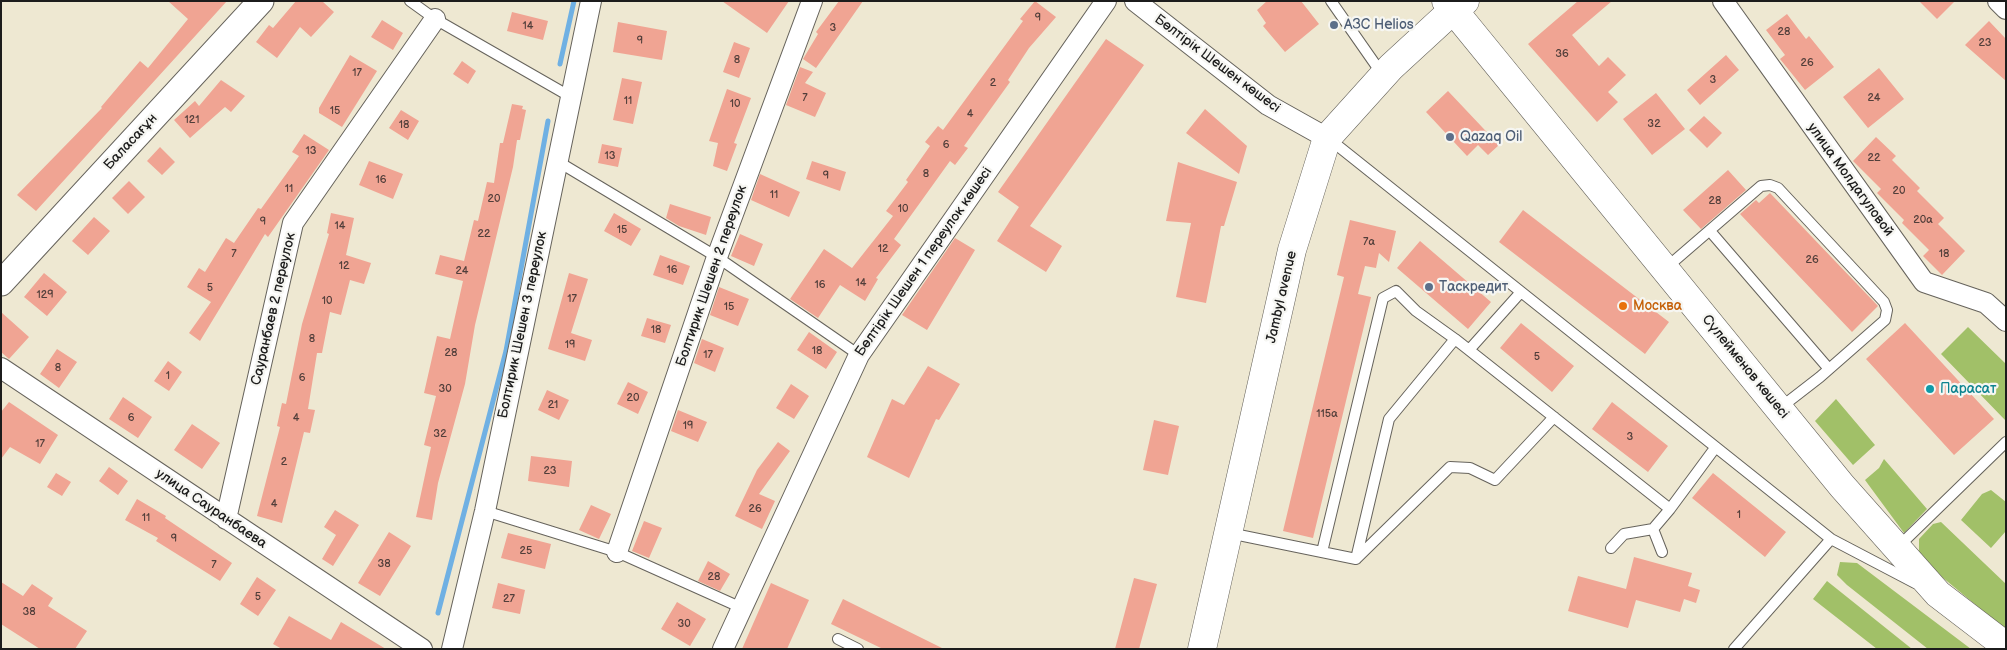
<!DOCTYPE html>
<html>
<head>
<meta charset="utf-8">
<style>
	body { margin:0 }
	#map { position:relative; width:2007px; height:650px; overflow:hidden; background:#eee8d2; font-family:"Balsamiq Sans",sans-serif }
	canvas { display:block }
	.frame { position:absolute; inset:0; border:2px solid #1c1c1c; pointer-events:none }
</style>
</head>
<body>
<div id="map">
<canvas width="2007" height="650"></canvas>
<div class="frame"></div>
</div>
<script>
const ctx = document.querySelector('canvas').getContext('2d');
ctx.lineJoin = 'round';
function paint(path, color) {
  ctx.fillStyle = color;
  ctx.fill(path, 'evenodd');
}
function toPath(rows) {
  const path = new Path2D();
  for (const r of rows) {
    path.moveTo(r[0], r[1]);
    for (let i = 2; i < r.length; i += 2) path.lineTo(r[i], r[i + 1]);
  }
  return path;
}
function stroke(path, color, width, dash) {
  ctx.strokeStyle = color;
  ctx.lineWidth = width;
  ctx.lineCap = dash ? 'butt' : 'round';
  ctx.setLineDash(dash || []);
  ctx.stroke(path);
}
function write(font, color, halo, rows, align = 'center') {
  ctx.font = font + ' "Balsamiq Sans",sans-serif';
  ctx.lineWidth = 4.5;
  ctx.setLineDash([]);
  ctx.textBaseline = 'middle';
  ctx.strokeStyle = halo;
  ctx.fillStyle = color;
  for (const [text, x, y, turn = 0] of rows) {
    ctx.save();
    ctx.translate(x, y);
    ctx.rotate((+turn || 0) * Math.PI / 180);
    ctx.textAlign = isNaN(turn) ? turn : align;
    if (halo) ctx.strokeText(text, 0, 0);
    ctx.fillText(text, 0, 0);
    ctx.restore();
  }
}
paint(toPath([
	[1968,327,2006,364,2006,421,1941,354],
	[1836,399,1875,445,1853,465,1815,421],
	[1884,459,1927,509,1904,533,1865,480,1879,468],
	[1991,490,2006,502,2006,531,1991,548,1961,520,1982,494],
	[1941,522,2006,584,2006,630,1942,577,1919,553,1919,539,1933,524],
	[1840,562,1857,563,1971,649,1928,649,1847,585,1837,575],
	[1827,581,1912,649,1877,649,1813,599]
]), '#a1c068');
stroke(toPath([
	[560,64,574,1],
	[438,613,506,351,548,121]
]), '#6fb0e3', 5);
paint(toPath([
	[168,1,227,1,36,211,17,195,102,108,101,107,140,61,148,68,188,19],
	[296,1,322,1,334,12,311,37,300,27,277,58,256,42,269,25,273,28],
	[722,1,789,1,767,33],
	[839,1,863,1,816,68,803,59,818,34,816,32],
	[1035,1,1056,17,1029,48,1008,80,1010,82,964,146,968,148,955,165,950,161,894,239,901,245,876,278,878,279,865,301,840,285,818,318,790,299,824,249,852,268,893,216,886,211,908,182,906,180,930,146,925,142,938,126,943,130,1023,21,1020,19],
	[1267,1,1301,1,1319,24,1285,52,1263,26,1266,23,1257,10],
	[1578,1,1612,1,1572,35,1599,66,1608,57,1626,75,1608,92,1618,102,1597,122,1528,44],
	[1919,1,1955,1,1937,19],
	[512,12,548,21,543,40,507,31],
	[1787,14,1806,39,1809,36,1834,67,1805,90,1780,59,1785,55,1766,30],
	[382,20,403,33,393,50,371,37],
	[1989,21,2006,39,2006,81,1965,45],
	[618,22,667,31,662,60,613,52],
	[1106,39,1144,65,1030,226,1062,246,1046,272,997,241,1019,207,998,192],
	[734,42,750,48,739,78,723,72],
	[350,55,377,71,342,127,319,113,319,108],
	[1726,55,1739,70,1700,105,1687,90],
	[462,61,476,71,468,84,453,74],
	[800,67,813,72,805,83,826,93,815,117,786,105],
	[1879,68,1904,99,1868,128,1843,97],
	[622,78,642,82,633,124,613,120],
	[221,80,245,96,231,112,225,107,190,138,174,120,195,101,199,106],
	[727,89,751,98,734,143,737,144,727,171,713,166,718,143,709,141],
	[1448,91,1499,145,1488,155,1478,145,1467,156,1426,112],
	[1656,93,1685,129,1652,155,1623,119],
	[512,104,523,106,522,109,526,110,520,140,517,140,513,167,475,325,465,384,438,483,432,520,416,517,431,447,424,445,436,396,424,393,437,336,450,339,463,281,435,274,440,255,464,261,474,220,478,221,487,182,494,183,500,143,503,143],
	[1205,109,1247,146,1239,174,1186,133],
	[401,110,419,121,408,140,389,128],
	[1704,116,1722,133,1707,148,1689,130],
	[304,134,329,150,268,237,265,234,200,341,189,333,211,302,187,287,199,268,205,272,226,238,234,243,258,208,261,209,299,156,292,152],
	[1876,137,1896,156,1892,160,1920,188,1917,191,1944,218,1938,224,1965,251,1942,275,1923,256,1929,250,1902,223,1904,220,1877,193,1881,189,1853,161],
	[602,144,622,148,618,167,598,163],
	[160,147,175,162,162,175,147,161],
	[369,161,403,174,393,199,359,185],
	[812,161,846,172,840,191,806,179],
	[1178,162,1237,182,1224,226,1221,226,1206,303,1176,297,1191,223,1166,221],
	[1728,170,1746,190,1701,229,1683,210],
	[760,174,800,192,789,217,751,200],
	[129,181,145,197,128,214,112,198],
	[1770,193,1878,306,1852,332,1740,214,1756,200,1759,203],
	[670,204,711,217,706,235,679,226,666,218],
	[1523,210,1669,322,1645,354,1499,242],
	[331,213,354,218,346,255,371,263,364,284,350,280,341,315,330,312,322,353,317,353,308,409,315,410,310,433,304,432,282,523,257,516,280,427,277,426,282,403,286,404,302,324,329,234,327,233],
	[614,213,641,229,631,246,604,231],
	[94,217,110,231,88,255,72,241],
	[1350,220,1396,231,1389,262,1379,253,1376,268,1365,266,1358,294,1371,297,1313,538,1283,531,1344,277,1337,275],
	[740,234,763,244,754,266,731,256],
	[955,238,975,250,927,330,902,315],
	[1420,241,1491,302,1468,329,1397,268],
	[660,255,690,266,683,285,653,275],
	[44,273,67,292,47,316,24,297],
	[569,273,588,279,571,333,592,340,585,361,548,349],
	[719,287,749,299,738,326,710,315],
	[1,312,29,337,9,359,1,352],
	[647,318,671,325,665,343,641,336],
	[1521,323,1574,366,1552,392,1500,348],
	[1905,323,1994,419,1954,455,1866,359],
	[809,332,837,352,826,369,797,350],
	[702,339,724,348,715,372,694,363],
	[57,349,77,362,59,388,40,374],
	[168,361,182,372,169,391,154,381],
	[928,366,960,384,939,420,936,419,909,478,867,457,892,399,904,405],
	[628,382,648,392,638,414,617,404],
	[791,384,809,396,794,419,776,408],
	[547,390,569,400,559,420,538,410],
	[123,397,152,417,138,438,109,419],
	[9,402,58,435,40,464,10,447,1,459,1,412],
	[1612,402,1668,446,1648,472,1592,429],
	[678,410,707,422,698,442,671,431],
	[1154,420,1179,426,1168,475,1143,470],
	[192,424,220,443,202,469,174,450],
	[778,442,790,451,759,494,775,501,762,529,735,516,757,470],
	[531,456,572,461,569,487,528,481],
	[109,467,128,481,118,495,99,481],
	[56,473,71,482,62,496,47,487],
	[1713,473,1786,532,1765,557,1692,498],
	[137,499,166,516,165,518,232,563,220,581,156,541,158,538,125,520],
	[591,505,611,514,599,539,579,530],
	[335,510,359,525,333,566,322,559,336,535,324,527],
	[644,521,662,528,649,558,632,551],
	[389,532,411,546,380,596,358,583],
	[508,533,551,544,545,569,501,558],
	[1634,557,1692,573,1688,586,1700,590,1696,603,1684,599,1680,612,1636,600,1628,628,1568,611,1578,576,1626,589],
	[708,561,730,574,720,591,698,581],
	[257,577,276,590,258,616,240,604],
	[1134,578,1157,584,1139,649,1115,649],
	[1,582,23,596,32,584,53,598,48,606,87,631,75,649,40,649,1,624],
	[498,583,525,590,520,614,492,608],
	[771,583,809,600,787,649,742,649],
	[843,599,944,649,883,649,831,624],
	[677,602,706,619,690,646,661,629],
	[289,616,331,640,341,622,386,649,282,649,273,644]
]), '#f0a493');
const service = toPath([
	[410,1,435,19,571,97],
	[1331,1,1382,74],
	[1328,138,1831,539,1915,583],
	[557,161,717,257,859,355],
	[1710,231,1829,369],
	[1666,268,1761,186,1770,185,1778,188,1884,302,1887,310,1885,320,1820,377,1780,408],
	[1469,350,1670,509,1715,448],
	[485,511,617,552,742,608],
	[1229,533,1356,559,1389,419,1455,339,1469,350,1521,292],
	[1898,547,2006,442],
	[1611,548,1624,534,1653,529],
	[1322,552,1383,298,1396,291,1416,311,1455,339],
	[1662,552,1653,529,1670,509],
	[1357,558,1450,467,1470,468,1495,480,1554,417],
	[838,639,858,649],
	[1734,649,1831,539]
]);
const minor = toPath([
	[1135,1,1268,105,1327,138],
	[1723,1,1924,282,1986,303,2006,321],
	[1998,1,2006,9],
	[1,368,422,649],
	[226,519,293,223,435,19],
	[617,552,717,257,812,1],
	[452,649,485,511,591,1],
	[723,649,859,355,1106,1]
]);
const tertiary = toPath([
	[1,283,261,1]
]);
const secondary = toPath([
	[1446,1,1842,486,1938,594,2006,646]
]);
const primary = toPath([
	[1202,649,1292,250,1327,138,1391,67,1453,10,1465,1]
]);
stroke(service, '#66635c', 12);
stroke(minor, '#66635c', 22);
stroke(tertiary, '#66635c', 27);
stroke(secondary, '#66635c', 29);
stroke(primary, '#66635c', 29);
stroke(service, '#fff', 10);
stroke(minor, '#fff', 20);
stroke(tertiary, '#fff', 25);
stroke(secondary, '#fff', 28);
stroke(primary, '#fff', 28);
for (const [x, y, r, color] of [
	[1334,25,5,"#5c6f8a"],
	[1450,137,5,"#5c6f8a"],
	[1429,287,5,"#5c6f8a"],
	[1623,306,5,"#e8710a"],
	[1930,389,5,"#0f9aa8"]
]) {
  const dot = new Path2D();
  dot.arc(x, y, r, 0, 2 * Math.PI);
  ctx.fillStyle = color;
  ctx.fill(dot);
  stroke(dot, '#f6f6f2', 2);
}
write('11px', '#513e3a', null, [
	["9",1038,18],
	["14",528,26],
	["3",833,28],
	["28",1784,32],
	["9",640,41],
	["23",1985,43],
	["36",1562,54],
	["8",737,60],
	["26",1807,63],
	["17",357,73],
	["3",1713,80],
	["2",993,83],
	["7",805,98],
	["24",1874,98],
	["11",628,101],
	["10",735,104],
	["15",335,111],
	["4",970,114],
	["121",192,120],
	["32",1654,124],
	["18",404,125],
	["6",946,145],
	["13",311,151],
	["13",610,156],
	["22",1874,158],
	["8",926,174],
	["9",826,176],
	["16",381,180],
	["11",289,189],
	["20",1899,191],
	["11",774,195],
	["20",494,199],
	["28",1715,201],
	["10",903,209],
	["20а",1923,220],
	["9",263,222],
	["14",340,226],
	["15",622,230],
	["22",484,234],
	["7а",1369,242],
	["12",883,249],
	["7",234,254],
	["18",1944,254],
	["26",1812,260],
	["12",344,266],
	["16",672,270],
	["24",462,271],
	["14",861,283],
	["16",820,285],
	["5",210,288],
	["129",45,295],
	["17",572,299],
	["10",327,301],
	["15",729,307],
	["18",656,330],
	["8",312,339],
	["19",570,345],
	["18",817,351],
	["28",451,353],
	["17",708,355],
	["5",1537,357],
	["8",58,368],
	["1",168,376],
	["6",302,378],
	["30",445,389],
	["20",633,398],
	["21",553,405],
	["115а",1327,414],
	["6",131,418],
	["4",296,418],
	["19",688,426],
	["32",440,434],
	["3",1630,437],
	["17",40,444],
	["2",284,462],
	["23",550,471],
	["4",274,504],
	["26",755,509],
	["1",1739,515],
	["11",146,518],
	["9",174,539],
	["25",526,551],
	["38",384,564],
	["7",214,565],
	["28",714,577],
	["5",258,597],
	["27",509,599],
	["38",29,612],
	["30",684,624]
]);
write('14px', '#4e5e75', '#f6f6f2', [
	["АЗС Helios",1344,25],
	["Qazaq Oil",1460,137],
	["Таскредит",1439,287]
], 'left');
write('14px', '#1c1c1c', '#f6f6f2', [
	["Бөлтірік Шешен көшесі",1217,64,37],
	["Баласағұн",131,142,-47],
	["улица Молдагуловой",1850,180,54],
	["Бөлтірік Шешен 1 переулок көшесі",924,262,-55],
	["Болтирик Шешен 2 переулок",712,276,-71],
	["Jambyl avenue",1282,297,-77],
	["Сауранбаев 2 переулок",274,309,-77],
	["Болтирик Шешен 3 переулок",523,325,-78],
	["Сүлейменов көшесі",1745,367,51],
	["улица Сауранбаева",211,509,34]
]);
write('14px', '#c56008', '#f6f6f2', [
	["Москва",1633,306]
], 'left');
write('14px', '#0d838f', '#f6f6f2', [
	["Парасат",1940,389]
], 'left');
</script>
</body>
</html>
